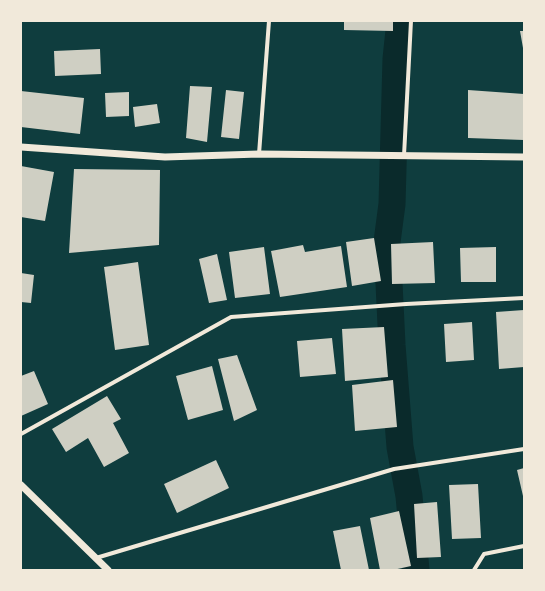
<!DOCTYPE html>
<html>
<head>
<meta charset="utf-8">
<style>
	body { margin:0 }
	#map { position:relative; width:545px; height:591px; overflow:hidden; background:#0f3d3e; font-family:Montserrat,sans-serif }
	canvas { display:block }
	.frame { position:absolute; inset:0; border:22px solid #f1e9da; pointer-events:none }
</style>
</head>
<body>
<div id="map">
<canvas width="545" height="591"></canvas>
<div class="frame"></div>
</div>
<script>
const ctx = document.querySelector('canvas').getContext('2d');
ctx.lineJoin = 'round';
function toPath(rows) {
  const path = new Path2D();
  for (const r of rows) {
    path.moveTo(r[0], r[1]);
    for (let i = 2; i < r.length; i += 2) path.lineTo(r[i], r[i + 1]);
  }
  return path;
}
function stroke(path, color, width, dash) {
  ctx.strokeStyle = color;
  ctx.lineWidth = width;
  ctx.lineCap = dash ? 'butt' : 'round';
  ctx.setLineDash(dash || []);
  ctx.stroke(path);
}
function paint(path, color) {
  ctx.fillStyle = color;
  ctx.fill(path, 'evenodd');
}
stroke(toPath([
	[400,21,396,59,392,204,387,242,392,345,400,447,409,496,416,570]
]), '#0a2a2b', 27);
paint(toPath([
	[344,21,393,21,393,31,344,30],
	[520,31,524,31,524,48,523,48],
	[100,49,101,74,55,76,54,51],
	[190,86,212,87,207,142,186,138],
	[226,90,244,92,239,139,221,137],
	[468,90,524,94,524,140,468,138],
	[21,91,84,98,80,134,21,127],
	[129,92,129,116,106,117,105,93],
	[157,104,160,123,135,127,133,107],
	[21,166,54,172,45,221,21,217],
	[74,169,160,170,159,245,69,253],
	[374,238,381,281,352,286,346,242],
	[433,242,435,283,392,284,391,244],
	[303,245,305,252,341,246,347,287,280,297,271,251],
	[264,247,270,294,235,298,229,252],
	[496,247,496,282,461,282,460,248],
	[217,254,227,300,209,303,199,259],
	[138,262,149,345,115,350,104,267],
	[21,273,34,275,31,303,21,302],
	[524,310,524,367,499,369,496,312],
	[472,322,474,360,446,362,444,324],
	[384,327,388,377,345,381,342,329],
	[332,338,336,374,300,377,297,341],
	[237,355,257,410,234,421,218,359],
	[212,366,223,410,188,420,176,376],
	[34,371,48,404,21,416,21,376],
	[393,380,397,427,355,431,352,385],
	[107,396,121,419,113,423,129,453,104,467,88,438,66,452,52,429],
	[216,460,229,488,177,513,164,484],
	[524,468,524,496,523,496,517,470],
	[478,484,481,538,452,539,449,485],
	[437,502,441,557,417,558,414,504],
	[399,511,411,566,393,570,380,570,370,518],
	[360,526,369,570,341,570,333,531]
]), '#cfcfc3');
stroke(toPath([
	[259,154,269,21],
	[404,156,411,21],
	[21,434,231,317,406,304,524,298],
	[96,558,394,469,524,449],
	[474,570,484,554,524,546]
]), '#f1e9da', 4);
stroke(toPath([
	[21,147,165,157,259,154,524,157],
	[21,485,108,570]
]), '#f1e9da', 7);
</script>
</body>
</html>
